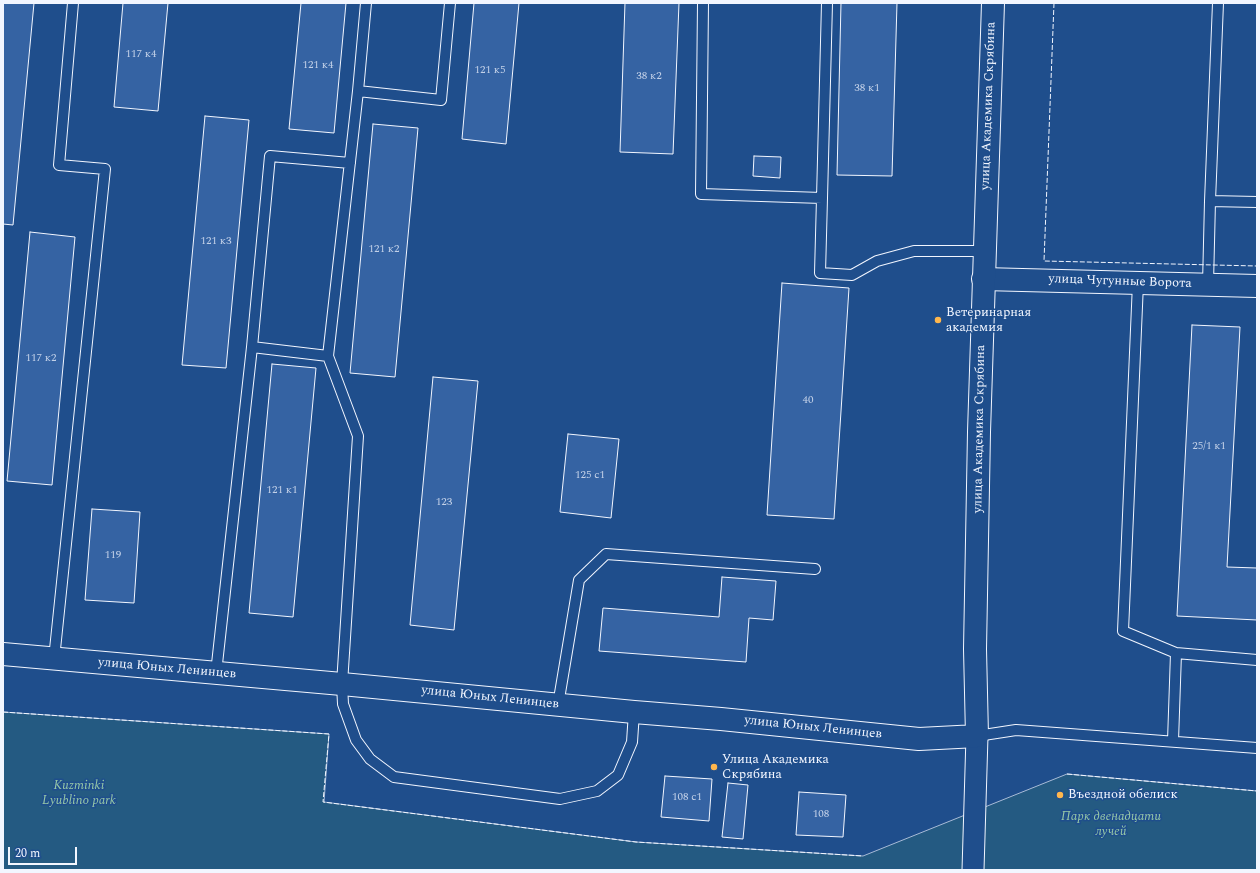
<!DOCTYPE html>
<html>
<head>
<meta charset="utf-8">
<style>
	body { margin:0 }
	#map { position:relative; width:1260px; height:873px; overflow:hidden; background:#1f4e8c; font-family:Spectral,serif }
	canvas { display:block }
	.frame { position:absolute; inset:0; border:4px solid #f2f6ff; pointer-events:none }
	.scale { position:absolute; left:8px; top:847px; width:69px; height:18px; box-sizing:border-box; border:2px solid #f2f6ff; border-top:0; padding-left:5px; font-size:12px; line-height:14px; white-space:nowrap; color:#f2f6ff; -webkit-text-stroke:3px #1f4e8c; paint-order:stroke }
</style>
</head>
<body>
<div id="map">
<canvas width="1260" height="873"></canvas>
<div class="frame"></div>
<div class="scale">20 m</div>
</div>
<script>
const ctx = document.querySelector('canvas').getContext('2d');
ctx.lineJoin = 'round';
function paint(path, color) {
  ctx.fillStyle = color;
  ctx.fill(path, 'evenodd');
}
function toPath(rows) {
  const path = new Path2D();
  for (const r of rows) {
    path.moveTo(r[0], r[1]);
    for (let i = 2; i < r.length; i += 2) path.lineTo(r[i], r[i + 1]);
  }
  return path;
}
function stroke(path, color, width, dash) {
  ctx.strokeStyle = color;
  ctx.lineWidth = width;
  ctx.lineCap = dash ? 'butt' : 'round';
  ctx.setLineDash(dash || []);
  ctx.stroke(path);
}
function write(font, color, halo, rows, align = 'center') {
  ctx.font = font + ' Spectral,serif';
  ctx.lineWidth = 3;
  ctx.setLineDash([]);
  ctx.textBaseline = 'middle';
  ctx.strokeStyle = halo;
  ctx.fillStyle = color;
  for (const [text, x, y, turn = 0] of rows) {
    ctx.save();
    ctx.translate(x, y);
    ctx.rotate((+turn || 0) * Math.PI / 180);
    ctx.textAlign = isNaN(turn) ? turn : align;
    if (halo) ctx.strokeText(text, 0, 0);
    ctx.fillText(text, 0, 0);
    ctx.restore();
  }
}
const green = toPath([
	[3,712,329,734,324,802,636,842,863,856,1067,774,1257,791,1257,870,3,870,3,712]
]);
paint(green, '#245a82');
stroke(green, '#a8bbd7', 1);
const building = toPath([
	[3,3,34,3,13,225,3,224,3,3],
	[123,3,168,3,158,111,114,107,123,3],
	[301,3,346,3,334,133,289,129,301,3],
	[474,3,519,3,506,144,462,139,474,3],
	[625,3,679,3,673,154,620,152,625,3],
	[841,3,897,3,892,176,837,175,841,3],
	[205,116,249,120,226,368,182,365,205,116],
	[373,124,418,128,395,377,350,373,373,124],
	[754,156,781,157,780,178,753,176,754,156],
	[30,232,75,237,52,485,7,481,30,232],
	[782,283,849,288,834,519,767,515,782,283],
	[1192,325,1240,327,1227,567,1257,568,1257,620,1177,616,1192,325],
	[272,364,316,368,293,617,249,613,272,364],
	[433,377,478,381,454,630,410,625,433,377],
	[568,434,619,439,611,518,560,512,568,434],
	[92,509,140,512,134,603,85,600,92,509],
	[722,577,776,581,773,620,749,618,746,662,599,651,603,608,719,617,722,577],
	[665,776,712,779,709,821,661,817,665,776],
	[728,783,748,785,743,839,722,837,728,783],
	[799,792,846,795,843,837,796,835,799,792]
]);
paint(building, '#3563a3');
stroke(building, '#f2f6ff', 1);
const service = toPath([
	[703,3,701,194,822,198,827,3],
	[1218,3,1210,201,1257,202],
	[358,91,366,3],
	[822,198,820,273,852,275,877,261,914,251,984,251],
	[1138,283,1123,631,1176,653,1257,660],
	[1208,284,1210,201],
	[252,347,270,156,350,163],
	[328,356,358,91,441,100,450,3],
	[54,659,105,169,59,165,73,3],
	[216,673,252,347,328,356,358,436,342,684,343,704,356,740,370,759,394,777,560,799,597,791,618,775,632,742,634,712],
	[558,705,579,580,606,554,815,569],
	[977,736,1016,730,1257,748],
	[1173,741,1176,653]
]);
const minor = toPath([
	[973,870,977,736]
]);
const tertiary = toPath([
	[983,279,1257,286]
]);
const secondary = toPath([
	[3,654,342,684,634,712,721,719,919,739,977,736,975,649,979,432,993,3]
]);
stroke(service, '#f2f6ff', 12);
stroke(minor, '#f2f6ff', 23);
stroke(tertiary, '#f2f6ff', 24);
stroke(secondary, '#f2f6ff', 24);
stroke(service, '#1f4e8c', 10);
stroke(minor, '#1f4e8c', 21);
stroke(tertiary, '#1f4e8c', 22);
stroke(secondary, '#1f4e8c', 22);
stroke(toPath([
	[1054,3,1044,261,1257,266],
	[3,712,329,734,323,802,636,842,863,856],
	[1067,774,1257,791]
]), '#f2f6ff', 1, [5, 2]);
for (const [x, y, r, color] of [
	[938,320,4,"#ffb74d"],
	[714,767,4,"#ffb74d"],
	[1060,795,4,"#ffb74d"]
]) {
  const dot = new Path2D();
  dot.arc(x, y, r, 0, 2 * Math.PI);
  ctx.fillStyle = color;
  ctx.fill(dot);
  stroke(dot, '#1f4e8c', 1.5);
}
write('11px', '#c3d1e8', null, [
	["117 к4",141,55],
	["121 к4",318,66],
	["121 к5",490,71],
	["38 к2",649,77],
	["38 к1",867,89],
	["121 к3",216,242],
	["121 к2",384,250],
	["117 к2",41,359],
	["40",808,401],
	["25/1 к1",1209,447],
	["125 с1",590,476],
	["121 к1",282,491],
	["123",444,503],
	["119",113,556],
	["108 с1",687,798],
	["108",821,815]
]);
write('13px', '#f2f6ff', '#1f4e8c', [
	["улица Академика Скрябина",989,106,-88],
	["улица Чугунные Ворота",1120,282,2],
	["улица Академика Скрябина",980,429,-89],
	["улица Юных Ленинцев",167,669,5],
	["улица Юных Ленинцев",490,698,6],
	["улица Юных Ленинцев",813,728,6]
]);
write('13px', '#f2f6ff', '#1f4e8c', [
	["Ветеринарная",946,313],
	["академия",946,328],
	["Улица Академика",722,760],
	["Скрябина",722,775],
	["Въездной обелиск",1068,795]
], 'left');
write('italic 13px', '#97c8a6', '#1f4e8c', [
	["Kuzminki",79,786],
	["Lyublino park",79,801],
	["Парк двенадцати",1111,817],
	["лучей",1111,832]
]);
</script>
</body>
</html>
